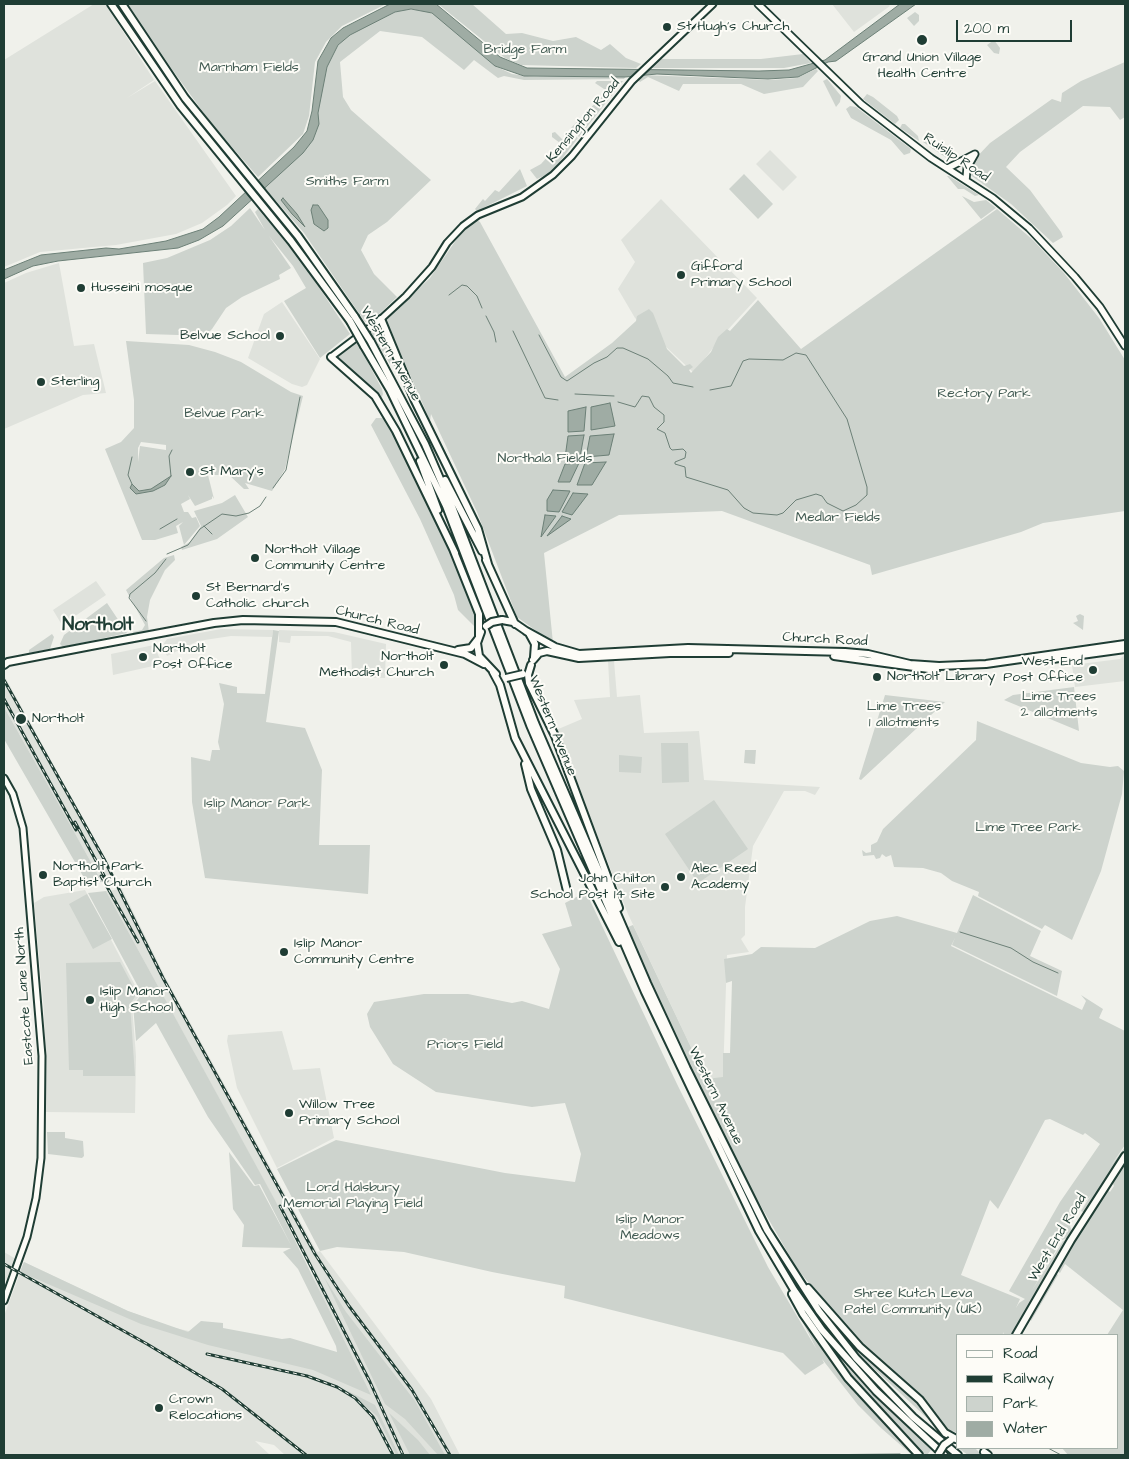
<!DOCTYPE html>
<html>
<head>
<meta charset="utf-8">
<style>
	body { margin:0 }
	#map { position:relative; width:1129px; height:1459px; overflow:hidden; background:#f0f1eb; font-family:"Architects Daughter",sans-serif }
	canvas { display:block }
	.frame { position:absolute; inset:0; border:5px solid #1f3d34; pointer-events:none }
	.legend { position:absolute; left:956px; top:1334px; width:162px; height:115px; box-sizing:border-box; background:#fdfcf7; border:1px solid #a4b0a9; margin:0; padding:6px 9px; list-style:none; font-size:15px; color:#1f3d34 }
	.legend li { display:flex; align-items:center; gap:10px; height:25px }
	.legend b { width:25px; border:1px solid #a4b0a9 }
	.scale { position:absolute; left:956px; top:20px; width:116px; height:22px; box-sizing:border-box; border:2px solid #1f3d34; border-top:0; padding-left:6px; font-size:15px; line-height:18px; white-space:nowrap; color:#1f3d34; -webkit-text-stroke:4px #fdfcf7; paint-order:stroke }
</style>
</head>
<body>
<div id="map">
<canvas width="1129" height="1459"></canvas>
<div class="frame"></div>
<ul class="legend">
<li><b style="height:6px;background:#fdfcf7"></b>Road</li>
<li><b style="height:6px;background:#1f3d34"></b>Railway</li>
<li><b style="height:14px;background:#cdd3cd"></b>Park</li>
<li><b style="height:14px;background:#9faca4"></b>Water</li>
</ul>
<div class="scale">200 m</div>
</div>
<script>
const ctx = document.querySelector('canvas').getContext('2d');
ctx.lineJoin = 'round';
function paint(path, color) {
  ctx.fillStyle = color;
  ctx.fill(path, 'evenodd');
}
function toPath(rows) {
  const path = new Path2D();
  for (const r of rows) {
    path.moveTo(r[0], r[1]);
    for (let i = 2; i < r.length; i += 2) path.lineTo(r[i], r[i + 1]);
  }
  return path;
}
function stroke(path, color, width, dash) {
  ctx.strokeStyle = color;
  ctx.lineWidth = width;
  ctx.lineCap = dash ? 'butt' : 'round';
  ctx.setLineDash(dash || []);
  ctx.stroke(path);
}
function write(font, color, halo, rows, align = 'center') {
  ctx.font = font + ' "Architects Daughter",sans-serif';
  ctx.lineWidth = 4;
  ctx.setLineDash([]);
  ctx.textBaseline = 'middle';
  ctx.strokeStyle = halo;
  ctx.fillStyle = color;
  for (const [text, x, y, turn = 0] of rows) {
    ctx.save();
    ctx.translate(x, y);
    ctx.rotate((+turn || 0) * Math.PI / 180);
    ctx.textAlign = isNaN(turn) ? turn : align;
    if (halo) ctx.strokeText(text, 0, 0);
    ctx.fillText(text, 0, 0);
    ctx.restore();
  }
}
paint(toPath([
	[94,4,106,5,154,80,127,98,155,81,236,196,227,205,202,223,176,234,116,245,40,252,4,267,4,60],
	[832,4,888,4,890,6,854,32],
	[770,150,797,177,783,191,756,164],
	[661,199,757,298,722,336,694,373,635,318,618,289,635,262,621,240],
	[59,263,74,346,94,344,106,393,83,395,4,429,4,283,26,273],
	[282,302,320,359,307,385,302,387,292,384,248,358,264,314],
	[96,581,106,595,62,625,53,610],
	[221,629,273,630,272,637,231,636,198,641,167,656,162,646,167,639],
	[279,630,334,632,386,644,385,678,352,677,351,642,328,636,291,636,290,643,279,642],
	[154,645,162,664,113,675,111,654],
	[1125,654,1125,681,1075,687,1072,665,1120,659],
	[608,661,614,661,617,697,640,695,644,733,699,731,704,780,820,787,815,795,805,791,784,791,753,846,745,907,745,935,741,939,749,952,727,955,723,1078,706,1079,628,914,556,730,582,719,574,700,610,697],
	[4,672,5,677,117,880,102,882,4,707],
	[122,889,165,977,317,1252,320,1251,431,1399,460,1455,285,1455,274,1445,255,1441,270,1455,4,1455,4,1316,24,1262,128,1311,171,1327,351,1368,306,1258,106,891],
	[85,890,140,995,132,1005,136,1056,135,1113,46,1112,44,1011,34,903,44,897],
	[282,1031,293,1070,320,1068,334,1138,277,1168,237,1088,227,1041,228,1035],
	[4,1252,16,1259,6,1280,4,1279]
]), '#dfe2dc');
paint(toPath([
	[128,4,386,4,342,26,326,42,315,62,309,116,303,134,258,177,211,123,171,68],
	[438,4,472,4,506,34,522,33,553,41,576,37,601,50,610,44,626,58,641,64,636,68,521,65,505,58],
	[407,9,426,11,436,15,495,66,512,74,535,77,626,76,624,79,524,80,504,76,498,78,474,60,464,70,422,37,380,31,340,62,343,97,351,110,431,180,387,222,368,235,361,250,374,274,397,297,375,318,365,322,304,233,263,186,297,157,317,111,328,59,343,39,385,15],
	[915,12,919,15,919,21,914,26,907,18],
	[994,40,1000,48,999,54,994,53,987,45],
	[803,54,811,63,784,68,651,68,661,59,761,59],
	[1125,62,1125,117,1120,120,1110,107,1083,106,1020,152,1006,167,1030,190,1061,232,1063,237,1053,243,1011,204,969,174,969,170,972,162,990,143,1052,99,1061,102,1062,93,1081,81],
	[816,69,818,71,803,87,764,94,741,84,683,84,679,91,648,77,640,82,638,80,642,75,771,80,797,78],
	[827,79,841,96,840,102,836,107,823,81],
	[597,81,623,81,579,137,570,129,607,91,595,83],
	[867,94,873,97,897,116,899,120,895,124,863,99],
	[850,106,856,107,911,149,910,153,904,155,891,140,851,118,846,109],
	[902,124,905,124,918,136,919,141,900,128],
	[555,132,564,141,572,134,578,138,558,164,548,174,537,179,530,170,541,164,560,143,552,137,552,133],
	[931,138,951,161,923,142,923,139],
	[520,169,527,186,477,211,475,209,483,199,485,201,495,190,499,192],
	[744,174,773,204,758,219,729,189],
	[947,176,949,176,979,195,975,196,964,189,958,189],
	[962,196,974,202,986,200,996,208,981,219],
	[250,208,265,230,255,212,258,209,298,256,350,334,320,358,284,301,306,288,293,266,269,236,291,268,279,275,280,279,242,297,226,308,212,329,202,339,178,335,146,334,143,263,167,258,210,240,231,226],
	[997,209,1033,240,1064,273,1099,318,1125,360,1125,511,1043,523,1021,532,872,575,870,565,722,511,619,515,544,553,553,643,517,617,477,512,431,414,430,421,425,409,386,320,430,278,463,230,477,220,480,222,565,377,612,343,636,321,637,316,649,309,653,313,667,349,684,366,690,364,693,367,689,370,691,373,711,352,718,337,727,329,730,331,758,300,801,349],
	[374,329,380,330,396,366,390,364,370,331],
	[126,341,189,345,215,352,241,362,291,392,303,396,285,469,272,491,245,483,249,489,244,489,229,475,208,475,214,499,212,496,212,499,195,506,188,495,190,499,181,504,184,512,188,512,192,518,196,517,200,526,184,545,179,526,183,522,176,526,178,533,155,540,142,540,105,449,121,442,134,428,134,400],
	[141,442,166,445,166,450,140,446,138,462,138,448],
	[357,342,382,389,383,394,381,399,338,359,338,356],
	[376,418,385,418,453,555,475,611,478,622,476,628,458,610,454,595,420,519,371,425],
	[235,495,248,517,217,539,182,550,181,547,190,542,201,526,194,511,222,503],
	[174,555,175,560,165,570,150,600,147,617,149,632,134,635,133,632,142,630,145,625,126,590,164,558],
	[107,603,127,633,63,647,60,644,64,635],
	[1080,614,1084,616,1083,630,1073,623,1078,621,1076,616],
	[273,630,279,631,266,722,305,728,322,770,319,845,370,845,368,894,205,878,192,802,191,757,210,761,212,750,220,750,218,742,224,704,219,683,237,687,237,693,265,694],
	[52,634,54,637,50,649,29,653,29,650],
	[1074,687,1079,731,1004,700,1013,695],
	[885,695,945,702,861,780,859,779],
	[4,707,62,810,102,882,87,883,4,739],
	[977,721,1081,763,1110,767,1118,766,1124,771,1122,794,1101,871,1072,940,1045,925,1042,929,978,896,979,892,952,881,941,873,923,868,894,867,891,855,886,857,882,854,880,858,876,859,874,855,863,856,862,850,866,853,871,852,871,845,877,842,883,829,976,740],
	[661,743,688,743,689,782,662,783],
	[745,750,756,750,755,764,744,763],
	[619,755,642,757,641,773,619,772],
	[714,800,748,849,698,883,665,834],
	[106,891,275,1200,371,1395,313,1370,208,1345,141,1324,20,1272,24,1262,128,1311,188,1332,201,1321,223,1323,223,1328,282,1339,290,1338,337,1352,336,1346,298,1269,283,1252,291,1248,242,1247,244,1225,233,1209,229,1152,254,1186,259,1185,292,1247,260,1184,255,1185,208,1117,156,1023,136,1041,133,1005,142,994,88,893],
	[586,892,677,1084,768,1267,817,1350,800,1317,801,1314,848,1383,916,1455,912,1455,881,1428,858,1405,822,1359,824,1363,805,1375,783,1353,564,1298,565,1286,492,1272,404,1252,337,1247,320,1251,277,1169,336,1140,505,1173,575,1182,581,1154,565,1103,532,1107,436,1092,393,1064,370,1027,367,1014,374,1002,424,994,468,994,512,1003,522,1001,549,1009,560,969,542,934,572,926,565,903],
	[87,894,112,939,93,949,69,904],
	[973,895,1041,931,1030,956,1062,971,1057,996,952,945,955,938,951,946,1082,1010,1086,1001,1081,995,1103,1009,1099,1018,1125,1031,1125,1145,1110,1167,1125,1147,1125,1153,1085,1213,1081,1211,1091,1195,1077,1212,1070,1226,1072,1231,1068,1238,1062,1240,1031,1292,1063,1241,1068,1239,1014,1335,1003,1335,1004,1332,1002,1335,958,1335,958,1433,952,1431,950,1434,926,1403,841,1324,796,1267,750,1187,698,1084,650,980,628,927,633,925,706,1079,723,1077,723,1053,730,1053,732,981,726,983,724,959,752,954,761,947,815,948,870,921,897,916,957,933],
	[1050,1119,1083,1135,1085,1133,1100,1144,1060,1202,1009,1291,1025,1299,1019,1303,1016,1308,1020,1299,961,1275,990,1200,998,1209,1045,1120],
	[120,962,137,994,130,1004,135,1076,83,1076,83,1070,69,1070,66,963],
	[47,1132,65,1132,65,1138,83,1141,84,1156,82,1158,48,1154],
	[1125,1163,1125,1455,1068,1455,1062,1448,1118,1448,1118,1335,1107,1335,1123,1310,1065,1264,1060,1273,1057,1271,1104,1193,1107,1190,1110,1192,1114,1186,1112,1182],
	[1056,1273,1058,1275,1031,1321,1029,1318],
	[324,1277,346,1312,415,1401,445,1455,438,1455,405,1419,385,1404],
	[846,1335,910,1394,944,1434,867,1362,843,1337],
	[830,1347,870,1392,931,1450,927,1455,921,1455,868,1399,828,1348],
	[346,1390,375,1405,399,1455,396,1455,377,1416],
	[389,1413,418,1440,430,1455,410,1455],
	[958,1448,975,1448,982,1455,968,1455]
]), '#cdd3cd');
const water = toPath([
	[390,4,436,4,500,57,527,68,759,71,789,70,825,60,900,4,916,4,836,61,828,62,798,77,768,79,657,74,625,77,524,76,495,66,432,13,411,9,395,12,350,35,338,45,327,67,318,113,319,124,313,140,303,153,223,226,199,240,178,248,58,261,33,266,4,279,4,270,41,255,106,248,119,249,166,241,203,229,219,217,294,147,307,131,312,111,318,61,331,38,343,28,390,4],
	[283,198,297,214,305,227,292,214,281,200,283,198],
	[313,205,318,205,328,220,328,228,324,231,314,224,311,210,313,205],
	[610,403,615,426,591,430,591,407,610,403],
	[586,407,584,431,568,432,568,411,586,407],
	[614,434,609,455,586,457,590,436,614,434],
	[584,435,580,457,565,458,568,436,584,435],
	[606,462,592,485,577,485,585,463,606,462],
	[579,463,570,482,558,482,565,464,579,463],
	[171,476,165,485,153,491,136,494,130,488,132,484,139,491,151,489,171,476],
	[553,490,570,491,559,512,547,511,547,500,553,490],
	[573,493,588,494,572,515,562,512,573,493],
	[545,515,556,516,541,537,545,515],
	[562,516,571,519,547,536,562,516]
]);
paint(water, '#9faca4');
stroke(water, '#6c8077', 1);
stroke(toPath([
	[449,295,462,285,467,286,477,296,482,308],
	[486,316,494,332,496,342],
	[513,331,545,398,558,400],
	[539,335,561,377,567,381,594,363,607,357,617,348,623,348,648,359,668,376,673,383,693,387],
	[575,394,614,396],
	[618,402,635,407,642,396,649,397,654,407,664,415,664,422,657,429,665,433,670,448,672,450,683,449,686,452,685,458,675,462,675,464,685,467,686,477,728,490,744,508,753,513,777,515,783,513,796,500,816,494,822,496,827,503,843,511,856,505,867,495,867,487,847,419,806,355,796,353,783,360,749,359,743,361,731,386,710,390],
	[171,476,169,456,172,450],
	[132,484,128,475,132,457],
	[273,488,286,470,300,397],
	[204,526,212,534],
	[160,529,177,519],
	[167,554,188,545,200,529,222,514,236,516,249,513,260,506,266,497],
	[146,621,129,598,130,594,155,573,166,559],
	[960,932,1011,948,1033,962,1058,973],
	[1048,1448,1061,1455],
	[797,1455,900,1454]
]), '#6c8077', 1);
const tertiary = toPath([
	[331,357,381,319,406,296,432,267,447,243,463,226,478,215,522,197,553,175,572,156,632,81,713,4],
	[4,778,13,794,23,828,42,1056,41,1158,36,1198,27,1237,4,1301]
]);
const secondary = toPath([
	[758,4,861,104,931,158,993,198,1029,228,1075,277,1100,307,1125,346],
	[948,168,975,154,967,168,966,180]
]);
const primary = toPath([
	[458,650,471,648,478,639],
	[4,665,8,662,91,646,214,623,243,620,336,622,465,654,484,664],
	[1016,1335,1071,1240,1125,1156]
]);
const trunk = toPath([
	[111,4,180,105,291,241,350,321],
	[122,4,185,98,298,236,355,317],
	[381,319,415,401,478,529,488,564],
	[371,342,425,444,453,509,535,723,647,983,687,1069,767,1230,819,1311,856,1358,913,1417,958,1455],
	[364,346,390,390,446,506,530,725,645,992,759,1231,794,1290,822,1330,876,1391,944,1455],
	[331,357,375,396,396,431,455,553],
	[420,461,438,510],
	[445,480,482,551],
	[453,549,479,614,479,636],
	[486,560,515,624],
	[502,620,513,622,529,633,535,644,534,657],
	[526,631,555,647,579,654,688,648,845,652,868,654,910,664,939,666,986,664,1125,644],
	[481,632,477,643,479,656,496,674],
	[834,656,936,670],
	[533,660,539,653,547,651,579,658,670,653,729,653],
	[1045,660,1125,649],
	[531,665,528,675,529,683,555,736,619,908],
	[493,672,500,685,515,738,619,942],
	[525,764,531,789,557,850,567,891],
	[808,1288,860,1347,920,1400,945,1433,956,1439],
	[792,1294,803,1314,848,1378,919,1455],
	[984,1452,988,1455]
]);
stroke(tertiary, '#1f3d34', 9);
stroke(secondary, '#1f3d34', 9);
stroke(primary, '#1f3d34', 10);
stroke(trunk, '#1f3d34', 10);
stroke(tertiary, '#fdfcf7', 5);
stroke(secondary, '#fdfcf7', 5.5);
stroke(primary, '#fdfcf7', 6);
stroke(trunk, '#fdfcf7', 6);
const rail = toPath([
	[4,680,104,859,163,978,315,1254,349,1306,412,1390,450,1455],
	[4,699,76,830],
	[75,822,107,881],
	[101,876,138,942],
	[280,1206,370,1382,403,1455],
	[4,1264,147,1344,222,1389,306,1455],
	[207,1354,307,1376,337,1387,355,1398,373,1417,393,1455]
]);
stroke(rail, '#1f3d34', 3);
stroke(rail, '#fdfcf7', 1, [4]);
const primaryBridge = toPath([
	[938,1455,944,1445,951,1440]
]);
const trunkBridge = toPath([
	[355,317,371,342],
	[350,321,364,346],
	[486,626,492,622,502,620],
	[506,678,523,674]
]);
stroke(primaryBridge, '#1f3d34', 10, []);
stroke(trunkBridge, '#1f3d34', 10, []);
stroke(primaryBridge, '#fdfcf7', 6);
stroke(trunkBridge, '#fdfcf7', 6);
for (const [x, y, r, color] of [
	[667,27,5,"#1f3d34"],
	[922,40,6,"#1f3d34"],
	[681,275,5,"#1f3d34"],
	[81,288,5,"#1f3d34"],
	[280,336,5,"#1f3d34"],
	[41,382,5,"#1f3d34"],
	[190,472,5,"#1f3d34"],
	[255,558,5,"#1f3d34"],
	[196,596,5,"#1f3d34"],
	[143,657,5,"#1f3d34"],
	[444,665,5,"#1f3d34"],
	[1093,670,5,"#1f3d34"],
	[877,677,5,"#1f3d34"],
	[21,719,6,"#1f3d34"],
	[43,875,5,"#1f3d34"],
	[681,877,5,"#1f3d34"],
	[665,887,5,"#1f3d34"],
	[284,952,5,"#1f3d34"],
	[90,1000,5,"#1f3d34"],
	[289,1113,5,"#1f3d34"],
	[159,1408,5,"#1f3d34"]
]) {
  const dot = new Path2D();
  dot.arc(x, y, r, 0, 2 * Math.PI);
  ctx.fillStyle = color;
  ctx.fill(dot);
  stroke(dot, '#fdfcf7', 2);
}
write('14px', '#1f3d34', '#fdfcf7', [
	["St Hugh's Church",677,27],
	["Grand Union Village",922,58,"center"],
	["Health Centre",922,74,"center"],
	["Gifford",691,267],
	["Primary School",691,283],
	["Husseini mosque",91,288],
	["Belvue School",270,336,"right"],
	["Sterling",51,382],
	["St Mary's",200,472],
	["Northolt Village",265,550],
	["Community Centre",265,566],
	["St Bernard's",206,588],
	["Catholic church",206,604],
	["Northolt",153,649],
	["Post Office",153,665],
	["Northolt",434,657,"right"],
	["Methodist Church",434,673,"right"],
	["West End",1083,662,"right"],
	["Post Office",1083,678,"right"],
	["Northolt Library",887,677],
	["Northolt",32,719],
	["Northolt Park",53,867],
	["Baptist Church",53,883],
	["Alec Reed",691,869],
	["Academy",691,885],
	["John Chilton",655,879,"right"],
	["School Post 14 Site",655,895,"right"],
	["Islip Manor",294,944],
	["Community Centre",294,960],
	["Islip Manor",100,992],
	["High School",100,1008],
	["Willow Tree",299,1105],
	["Primary School",299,1121],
	["Crown",169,1400],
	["Relocations",169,1416]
], 'left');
write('14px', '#425b53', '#fdfcf7', [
	["Bridge Farm",525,50],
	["Marnham Fields",249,68],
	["Smiths Farm",347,182],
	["Rectory Park",984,394],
	["Belvue Park",224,414],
	["Northala Fields",545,459],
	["Medlar Fields",838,518],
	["Lime Trees",1059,697],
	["2 allotments",1059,713],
	["Lime Trees",904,707],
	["1 allotments",904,723],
	["Islip Manor Park",257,804],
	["Lime Tree Park",1028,828],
	["Priors Field",465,1045],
	["Lord Halsbury",353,1188],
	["Memorial Playing Field",353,1204],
	["Islip Manor",650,1220],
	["Meadows",650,1236],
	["Shree Kutch Leva",913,1294],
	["Patel Community (UK)",913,1310]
]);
write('14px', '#1f3d34', '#fdfcf7', [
	["Kensington Road",584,121,-50],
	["Ruislip Road",956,158,34],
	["Western Avenue",390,354,60],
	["Church Road",377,621,14],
	["Church Road",825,640,3],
	["Western Avenue",552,726,68],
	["Eastcote Lane North",25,996,-94],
	["Western Avenue",715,1096,64],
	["West End Road",1058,1238,-59]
]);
write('bold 19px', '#1f3d34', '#fdfcf7', [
	["Northolt",98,626]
]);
</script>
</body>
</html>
